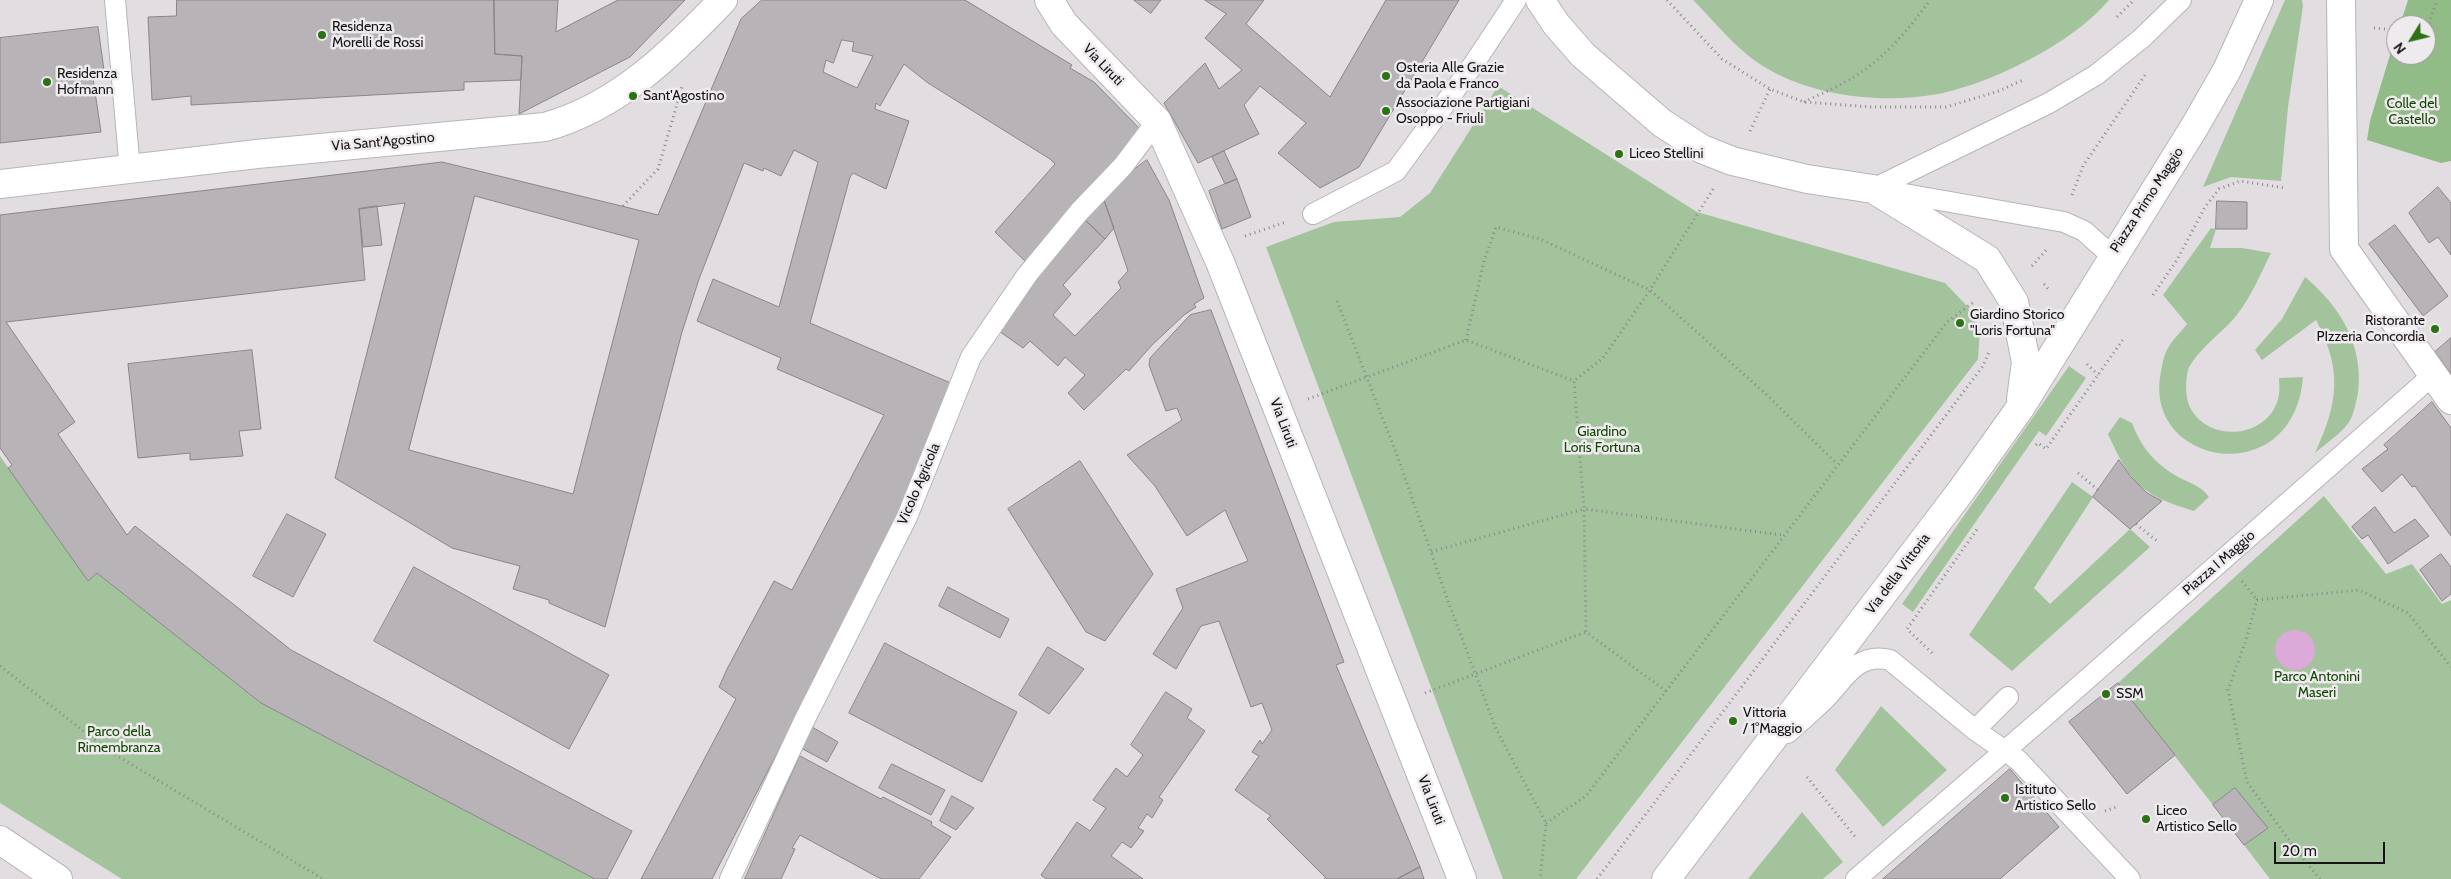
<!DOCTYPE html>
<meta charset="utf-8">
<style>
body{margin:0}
#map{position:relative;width:2451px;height:879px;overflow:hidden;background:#e2dde1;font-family:Cabin,sans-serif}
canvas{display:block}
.north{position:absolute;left:2386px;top:15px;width:50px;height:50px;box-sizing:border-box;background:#efeaee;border:1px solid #989497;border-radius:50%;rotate:234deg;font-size:14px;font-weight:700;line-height:20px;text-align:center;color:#151415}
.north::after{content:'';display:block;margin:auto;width:18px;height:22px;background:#2a7214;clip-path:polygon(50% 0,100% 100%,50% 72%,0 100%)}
.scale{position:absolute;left:2274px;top:842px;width:111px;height:22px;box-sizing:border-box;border:2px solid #151415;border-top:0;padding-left:6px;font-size:15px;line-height:18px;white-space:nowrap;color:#151415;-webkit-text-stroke:4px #efeaee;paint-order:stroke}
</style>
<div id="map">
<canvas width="2451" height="879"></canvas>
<div class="north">N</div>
<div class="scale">20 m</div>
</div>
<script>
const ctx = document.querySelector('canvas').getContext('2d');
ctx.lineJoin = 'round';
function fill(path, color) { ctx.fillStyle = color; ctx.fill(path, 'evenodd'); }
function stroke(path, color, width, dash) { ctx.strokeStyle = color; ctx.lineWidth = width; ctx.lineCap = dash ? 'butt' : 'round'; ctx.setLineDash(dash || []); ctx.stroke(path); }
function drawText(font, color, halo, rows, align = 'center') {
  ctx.font = font + ' Cabin,sans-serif'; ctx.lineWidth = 5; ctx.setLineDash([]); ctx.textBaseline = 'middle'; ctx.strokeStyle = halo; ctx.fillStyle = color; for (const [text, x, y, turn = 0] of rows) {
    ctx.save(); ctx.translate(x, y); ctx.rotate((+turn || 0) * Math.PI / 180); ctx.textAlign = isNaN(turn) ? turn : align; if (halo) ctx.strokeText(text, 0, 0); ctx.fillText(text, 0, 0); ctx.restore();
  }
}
const green = new Path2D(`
 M1693 0H2109C2073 43 1993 83 1938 94 1884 104 1816 97 1768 69 1738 52 1717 24 1693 0Z
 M2285 0H2302L2303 6 2288 107 2281 181 2231 177 2203 187Z
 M1498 86 1697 212 1945 283 1967 306 1980 330 1978 359 1576 879H1503L1266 247 1334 222 1400 217 1430 193Z
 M2211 228 2216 229 2210 248H2242L2271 253C2260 275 2251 297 2236 316 2223 332 2195 352 2188 370 2185 382 2185 401 2192 411 2214 445 2273 436 2279 394 2280 389 2279 383 2279 378L2303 377C2294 491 2147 467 2160 377 2162 368 2163 356 2168 348 2173 339 2181 332 2187 324L2163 295Z
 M2305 277C2340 306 2364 346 2358 393 2356 401 2354 415 2349 422 2341 434 2326 443 2315 453 2338 403 2343 371 2316 320L2262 360 2255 350 2282 319Z
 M2069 366 2086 378 2046 436 2039 431 1913 612 1902 604Z
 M2120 417 2132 423C2141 448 2157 466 2180 478 2192 484 2201 486 2209 497L2194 511C2142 495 2131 485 2108 434Z
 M0 456 88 581 97 573 261 703 595 879H122L0 803Z
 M2072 482 2093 497 2034 588 2050 604 2130 529 2150 547 2012 671 1969 635Z
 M2324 496 2386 574 2412 564 2442 604 2451 600V879H2270L2244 845 2267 828 2235 788 2213 805 2118 683Z
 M1881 706 1947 770 1883 827 1835 770Z
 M1802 812 1843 862 1823 879H1748Z`);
const forest = new Path2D(`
 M2408 0H2451V161L2441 163 2367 140 2370 121 2396 35V55H2426V25H2400Z`);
const water = new Path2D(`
 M2275 650a20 20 0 1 1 40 0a20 20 0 1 1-40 0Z`);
const building = new Path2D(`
 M177 0H494L495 54 522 56 521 80 464 82V90L191 105V96L152 100 148 17 176 16Z
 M494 0H558L556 32 618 0H685L630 57 519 114 522 56 495 54Z
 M762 0H965L1072 65 1070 68 1094 82 1142 131 1091 194 1052 229 1027 263 995 232 1055 164 1050 159 928 83 904 64 880 106 876 103 875 109 909 121 886 189 853 173 850 177 810 323 953 384 892 531 712 879H641L736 699 719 687 727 669 774 581 792 590 884 415 777 369 781 358 697 321 713 279 779 307 818 162 794 150 781 176 764 168 763 171 744 163 699 279 682 332 605 627 549 603V600L513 589 520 566 452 548 335 478 405 203 359 209 365 280 6 322 75 422 58 434 127 535 135 526 291 650 632 831 607 879H595L261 703 97 573 88 581 8 468 12 465 0 448V215L442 162 658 215 741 19ZM842 40 854 42 852 51 873 56 857 88 823 72 826 60 833 63ZM475 196 639 240 573 494 409 450Z
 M1134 0H1161L1151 13Z
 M1205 0H1264L1246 24 1330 97 1386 0H1459L1359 167 1320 188 1278 153 1306 123 1260 86 1244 105 1259 134 1198 163 1164 103 1205 63 1219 89 1242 70 1205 38 1226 14Z
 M98 27 104 70 92 72 101 132 0 143V38Z
 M1224 151 1237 179 1225 184 1212 157Z
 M1147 160 1169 200 1204 298 1194 304 1196 307 1184 315 1152 345 1129 371 1126 369 1084 410 1068 393 1085 375 1065 357 1058 366 1030 341 1023 348 996 329 1083 218 1105 239 1063 285 1071 294 1053 315 1075 336 1121 288 1118 282 1128 271 1102 194Z
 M1237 179 1251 217 1222 229 1209 191Z
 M2438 187 2451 203V255L2438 237 2429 243 2409 213Z
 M1102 194 1114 228 1105 239 1083 218Z
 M2217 201 2247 202V229H2216Z
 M377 206 382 245 363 247 359 209Z
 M2395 225 2448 296 2423 316 2369 244Z
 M1211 310 1344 662 1336 665 1420 867 1397 879H1324L1326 878 1267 819 1271 816 1235 790 1259 756 1252 752 1260 740 1262 744 1272 730 1262 703 1251 707 1219 621 1201 626 1176 669 1153 654 1183 608 1176 589 1248 561 1225 510 1187 536 1155 486 1127 455 1182 420 1177 408 1166 411 1149 365 1150 358 1190 315Z
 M2451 338V374L2435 352Z
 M252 350 261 429 239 431 243 456 190 460V453L138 458 128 364Z
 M2432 402 2451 428V536L2415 486 2412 487 2402 474 2382 492 2362 469 2388 449 2384 445Z
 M2119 460 2131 477 2147 493 2162 501 2130 529 2093 497Z
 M1080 461 1153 574 1105 641 1086 632 1008 509Z
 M2375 507 2394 533 2415 519 2429 536 2388 564 2368 535 2362 539 2352 527Z
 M287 514 326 534 293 597 253 576Z
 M2441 554 2451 567V594L2442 601 2420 570Z
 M414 567 609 675 569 749 374 641Z
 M948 587 1009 619 1000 638 939 606Z
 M885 643 1017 712 982 782 849 713Z
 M1048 647 1084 669 1049 714 1019 695Z
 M2118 683 2175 755 2127 794 2069 722Z
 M1166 692 1192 709 1187 718 1205 731 1159 797 1163 800 1152 818 1147 814 1138 828 1144 831 1131 848 1122 842 1111 856 1143 879H1046L1041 875 1077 822 1090 831 1106 808 1093 800 1116 768 1127 777 1143 755 1131 745Z
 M812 727 838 742 827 762 801 748Z
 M800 756 881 799 883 797 932 822 931 825 951 837 919 879H881L800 835 792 848 795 849 781 879H745Z
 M892 764 945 790 931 815 879 788Z
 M2010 769 2059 827 2000 879H1883Z
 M2235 788 2268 828 2244 845 2213 805Z
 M952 796 974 808 956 830 940 821Z
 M1420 867 1424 879H1397Z`);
const path = new Path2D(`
 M1667 0 1722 59 1770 89 1804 102 1872 107H1946L1999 91 2025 79
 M2117 17 2134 0
 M2374 28 2396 30
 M2426 33 2437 0
 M1804 102C1818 95 1833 89 1847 81 1880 63 1908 31 1930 0
 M1750 131 1770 89
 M1713 189 1650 290 1768 396 1837 464
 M2072 195 2083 166 2145 75
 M623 206 658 169 682 87
 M1245 236 1286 222
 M2032 266 2047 249
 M2044 284 2049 290
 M2153 295 2177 260 2205 207 2219 189 2240 181 2285 188
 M1337 301 1397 455 1448 601 1496 729 1546 823 1540 879
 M1466 340 1484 261 1496 227 1540 239 1650 290 1603 358 1574 381
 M2087 364 2098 375
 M1308 399 1466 340 1574 381 1584 509 1430 552
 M2036 445 2038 443 2046 449 2124 338
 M2078 473 2098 490
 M2136 524 2157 541
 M2242 581 2257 600
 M1932 653 1907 629 1978 528
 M0 666 109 751 323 879
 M1666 691 1586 632 1584 509 1782 535
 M1425 693 1586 632
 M1807 777 1857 839
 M2105 811 2119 806
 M1546 823 1586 796 1947 322 1975 301
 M1597 879 1983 366 1989 352
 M2320 879 2300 855 2247 782 2228 690 2245 643 2257 600 2359 590 2408 613 2451 667`);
const lane = new Path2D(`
 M115 0 130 170
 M1873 189 2049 103 2096 75 2142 38 2181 0
 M1882 190 2064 222 2084 231 2113 257
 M1313 214 1396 171 1473 65 1516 0
 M1975 730 2008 697
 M1788 733C1800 722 1813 711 1825 699 1845 679 1856 652 1890 660L1975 730 2018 760 2130 879
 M730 879 804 721 907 517 971 357 1027 275 1079 212 1123 166 1157 121
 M1856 879 2044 717 2433 375`);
const street = new Path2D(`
 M1049 0 1064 24 1157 121 1220 262 1462 879
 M2341 0 2344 249 2451 400
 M0 184 257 154 545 127C618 107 672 53 723 0`);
const secondary = new Path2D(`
 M1540 0 1556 24 1583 55 1662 123 1702 149 1732 161 1807 179 1873 189 1987 259 2014 302 2026 362 2021 399
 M1666 879 1961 491 2020 408 2195 126 2227 70 2259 0`);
const primary = new Path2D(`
 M0 840 58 879`);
const markers = [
 [322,35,5,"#2a7214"],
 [1386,76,5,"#2a7214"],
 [47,82,5,"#2a7214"],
 [633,96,5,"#2a7214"],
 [1386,111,5,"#2a7214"],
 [1619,154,5,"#2a7214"],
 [1960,323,5,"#2a7214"],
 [2435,329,5,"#2a7214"],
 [2106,694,5,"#2a7214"],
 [1733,721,5,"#2a7214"],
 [2005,798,5,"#2a7214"],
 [2146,819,5,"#2a7214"]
];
const poiNames = [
 ["Residenza",332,27],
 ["Morelli de Rossi",332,43],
 ["Osteria Alle Grazie",1396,68],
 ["da Paola e Franco",1396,84],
 ["Residenza",57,74],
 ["Hofmann",57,90],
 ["Sant'Agostino",643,96],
 ["Associazione Partigiani",1396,103],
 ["Osoppo - Friuli",1396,119],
 ["Liceo Stellini",1629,154],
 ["Giardino Storico",1970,315],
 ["\"Loris Fortuna\"",1970,331],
 ["Ristorante",2425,321,"right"],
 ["PIzzeria Concordia",2425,337,"right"],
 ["SSM",2116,694],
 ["Vittoria",1743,713],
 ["/ 1°Maggio",1743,729],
 ["Istituto",2015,790],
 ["Artistico Sello",2015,806],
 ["Liceo",2156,811],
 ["Artistico Sello",2156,827]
];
const streetNames = [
 ["Via Liruti",1103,65,46],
 ["Via Sant'Agostino",383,142,-5],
 ["Piazza Primo Maggio",2147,200,-57],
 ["Via Liruti",1283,423,69],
 ["Vicolo Agricola",919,484,-67],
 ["Piazza I Maggio",2219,563,-41],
 ["Via della Vittoria",1898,574,-53],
 ["Via Liruti",1431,800,69]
];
const parkNames = [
 ["Colle del",2412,104],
 ["Castello",2412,120],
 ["Giardino",1602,432],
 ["Loris Fortuna",1602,448],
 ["Parco Antonini",2317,677],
 ["Maseri",2317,693],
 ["Parco della",119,732],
 ["Rimembranza",119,748]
];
fill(green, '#a3c39c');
fill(forest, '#91bb87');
fill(water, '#dcaad8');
fill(building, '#b7b3b7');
stroke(building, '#898589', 1);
stroke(lane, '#b8b4b7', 22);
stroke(street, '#b8b4b7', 30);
stroke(secondary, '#b8b4b7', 30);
stroke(primary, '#b8b4b7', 30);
stroke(path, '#8a878a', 3, [1, 4]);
stroke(lane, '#fff', 20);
stroke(street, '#fff', 28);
stroke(secondary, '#fff', 28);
stroke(primary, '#fff', 28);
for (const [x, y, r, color] of markers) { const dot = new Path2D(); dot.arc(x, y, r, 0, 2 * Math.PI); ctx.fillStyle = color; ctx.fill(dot); stroke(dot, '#efeaee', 2); }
drawText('14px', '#151415', '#efeaee', poiNames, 'left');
drawText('14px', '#151415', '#efeaee', streetNames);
drawText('14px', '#0f4800', '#efeaee', parkNames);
</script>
